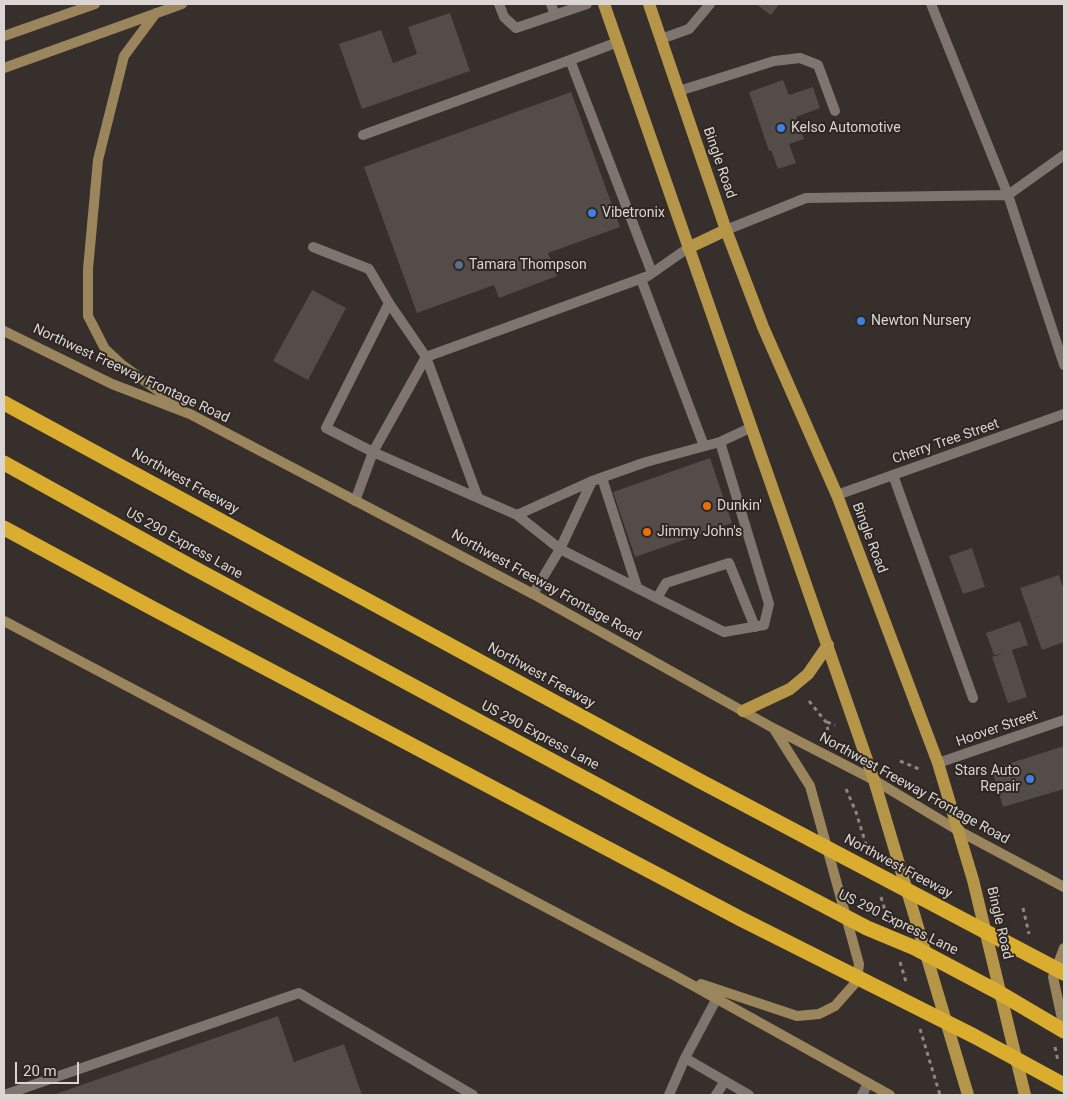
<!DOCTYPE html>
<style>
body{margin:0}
#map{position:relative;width:1068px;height:1099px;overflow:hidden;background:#372f2c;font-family:Roboto,sans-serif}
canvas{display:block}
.frame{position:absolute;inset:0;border:5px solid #dbd6d3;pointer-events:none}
.scale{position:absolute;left:15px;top:1062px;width:64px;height:22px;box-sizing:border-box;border:2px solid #dbd6d3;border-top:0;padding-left:6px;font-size:15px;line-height:18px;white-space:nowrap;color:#dbd6d3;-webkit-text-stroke:4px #2d2622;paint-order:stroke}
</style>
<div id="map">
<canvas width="1068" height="1099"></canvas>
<div class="frame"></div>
<div class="scale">20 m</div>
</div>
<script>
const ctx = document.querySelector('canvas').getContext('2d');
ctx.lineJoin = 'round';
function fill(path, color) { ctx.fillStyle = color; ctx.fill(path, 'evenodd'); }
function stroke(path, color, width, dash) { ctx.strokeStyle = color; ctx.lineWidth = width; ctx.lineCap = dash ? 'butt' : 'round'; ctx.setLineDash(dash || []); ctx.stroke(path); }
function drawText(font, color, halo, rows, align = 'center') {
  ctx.font = font + ' Roboto,sans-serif'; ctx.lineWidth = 4; ctx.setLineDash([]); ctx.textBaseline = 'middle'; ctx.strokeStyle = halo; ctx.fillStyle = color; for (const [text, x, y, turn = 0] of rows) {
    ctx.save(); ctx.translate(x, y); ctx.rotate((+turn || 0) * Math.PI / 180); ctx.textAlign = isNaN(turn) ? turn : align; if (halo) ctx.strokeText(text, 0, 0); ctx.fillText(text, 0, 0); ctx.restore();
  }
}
const building = new Path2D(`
 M756 4H779L771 15Z
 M450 13 470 71 362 109 339 44 381 30 393 63 417 54 408 27Z
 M783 80 789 95 813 87 820 108 796 117 804 139 789 144 796 163 778 169 771 150 769 151 749 92Z
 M571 92 620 227 548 253 557 276 499 298 494 285 417 313 364 167Z
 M312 290 346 308 308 380 273 361Z
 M710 458 732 523 635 557 613 492Z
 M972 548 985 587 963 594 949 556Z
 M1059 575 1064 591V642L1042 650 1020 588Z
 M1020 621 1028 645 1012 650 1027 697 1008 703 992 657 1004 653 994 655 986 633Z
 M1064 746V789L1003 807 992 769Z
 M278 1016 294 1062 344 1044 362 1095H53Z`);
const path = new Path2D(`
 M809 701 826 722 828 730
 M827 722 835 725
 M900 761 919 769
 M846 789 856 812 867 848
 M881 897 887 917
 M1023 908 1029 934
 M900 962 906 982
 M920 1029 940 1095
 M1055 1047 1058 1061`);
const lane = new Path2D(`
 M499 4 504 17 516 28 587 4
 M551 4 555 15
 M931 4 1008 195 1064 365
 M661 39 689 29 710 4
 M618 42 570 60 652 273
 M679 91 774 61 800 58 818 65 835 111
 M363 135 570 60
 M726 230 806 198 1008 195 1064 155
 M313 247 369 269 389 303 326 428 373 452 355 501
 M688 248 648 276 426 357 478 498 517 515 560 549 724 632 764 625 769 604 720 442
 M641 279 704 446
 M389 303 426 357 373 452 478 498
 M893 475 973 698
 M602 478 637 587
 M517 515 592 481
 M533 594 560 549 592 481 646 462 720 442 752 427
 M657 598 666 583 729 563 755 627
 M685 1058 749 1095
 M4 1095 299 993 473 1095
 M669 1095 685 1058 717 998
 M716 1095 725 1081
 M862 1095 868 1083`);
const street = new Path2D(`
 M837 495 1064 414
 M938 763 1064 720`);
const secondary = new Path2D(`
 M156 13 124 56 98 160 88 269V316L105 349 121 364 178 405
 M4 36 95 4
 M4 68 182 4
 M4 331 112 384 190 414 440 545 533 594 773 728 874 780 959 831 1064 887
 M4 621 674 975 890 1095
 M1064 948 1053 977 1064 1028
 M701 984 797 1016 819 1014 835 1006 857 981 859 964 810 786 774 729`);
const primary = new Path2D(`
 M604 4 874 780 968 1095
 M649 4 726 230 763 327 837 495 938 763 973 880 1025 1095
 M688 248 726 230
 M743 711 790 689 808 674 828 645`);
const highway = new Path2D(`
 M4 403 700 781 1064 973
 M4 463 192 567 718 850 867 928 915 948 998 992 1064 1031
 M4 528 152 608 741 919 974 1036 1064 1085`);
const markers = [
 [781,128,5,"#3f7fe0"],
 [592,213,5,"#3f7fe0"],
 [459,265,5,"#5c6f8a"],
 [861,321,5,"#3f7fe0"],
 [707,506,5,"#e8710a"],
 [647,532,5,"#e8710a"],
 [1030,779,5,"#3f7fe0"]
];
const poiNames = [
 ["Kelso Automotive",791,128],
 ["Vibetronix",602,213],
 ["Tamara Thompson",469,265],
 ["Newton Nursery",871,321],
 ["Dunkin'",717,506],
 ["Jimmy John's",657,532],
 ["Stars Auto",1020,771,"right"],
 ["Repair",1020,787,"right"]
];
const streetNames = [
 ["Bingle Road",719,163,71],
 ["Northwest Freeway Frontage Road",131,374,25],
 ["Cherry Tree Street",946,442,-19],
 ["Northwest Freeway",185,482,29],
 ["Bingle Road",869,538,69],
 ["US 290 Express Lane",184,544,29],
 ["Northwest Freeway Frontage Road",546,586,29],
 ["Northwest Freeway",541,676,29],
 ["Hoover Street",997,729,-19],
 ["US 290 Express Lane",540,736,28],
 ["Northwest Freeway Frontage Road",914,789,29],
 ["Northwest Freeway",898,867,28],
 ["US 290 Express Lane",898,923,26],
 ["Bingle Road",999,923,77]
];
fill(building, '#544c48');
stroke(path, '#8d8683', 3, [4, 4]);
stroke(lane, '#7e7470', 10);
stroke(street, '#7e7470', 10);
stroke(secondary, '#9a855c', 10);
stroke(primary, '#b59649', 12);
stroke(highway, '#daad2f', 15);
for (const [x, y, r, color] of markers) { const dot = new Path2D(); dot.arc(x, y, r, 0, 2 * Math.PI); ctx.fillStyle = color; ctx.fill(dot); stroke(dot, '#2d2622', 2); }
drawText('14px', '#dbd6d3', '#2d2622', poiNames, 'left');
drawText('14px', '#dbd6d3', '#2d2622', streetNames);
</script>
